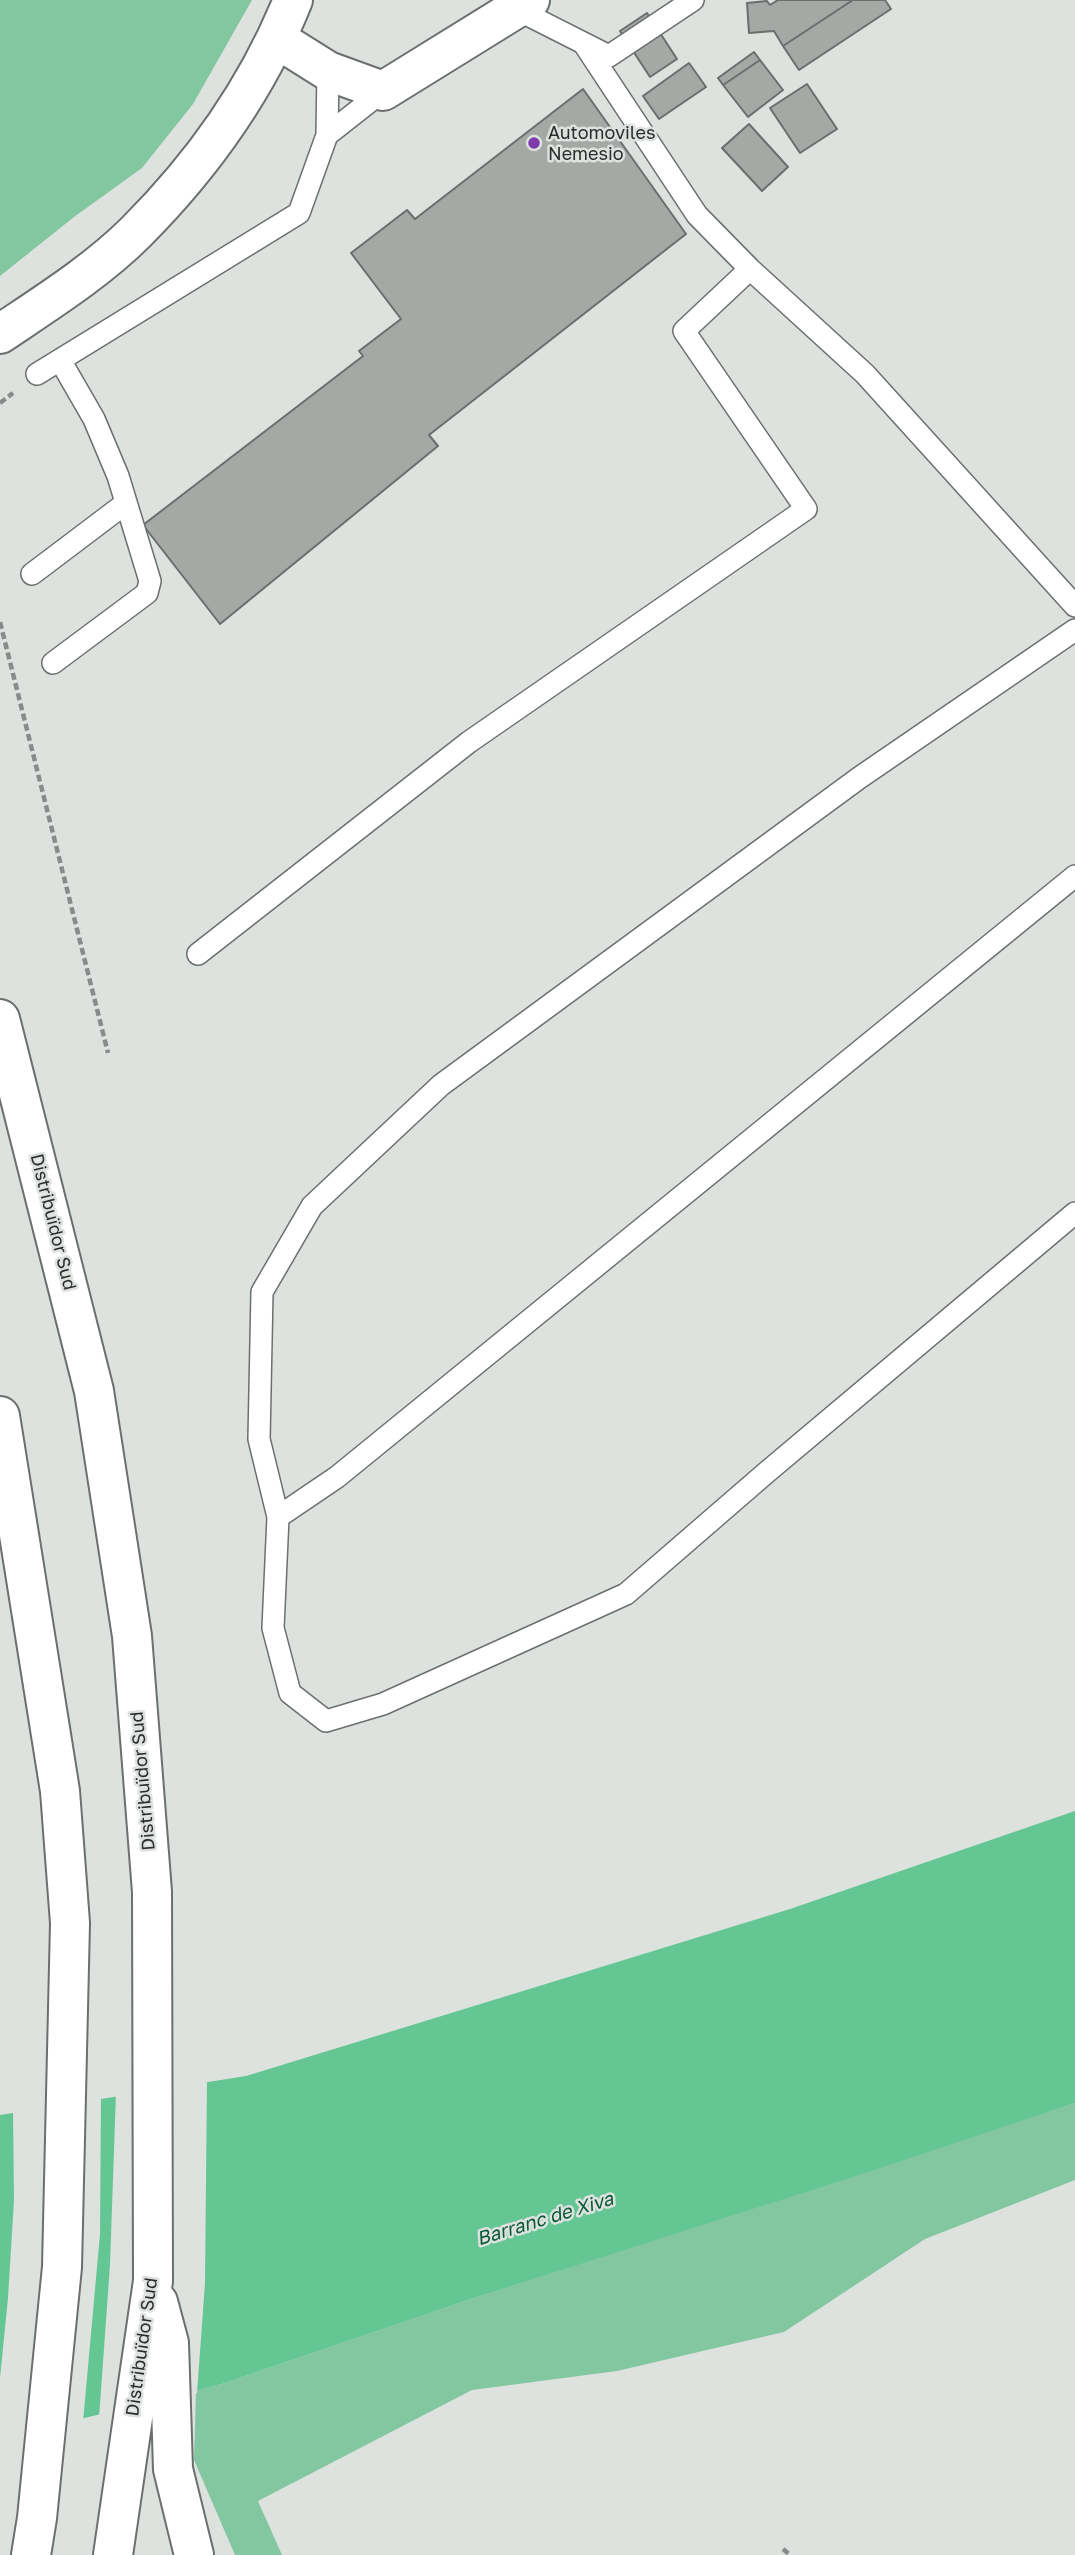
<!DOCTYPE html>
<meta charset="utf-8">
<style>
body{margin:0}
canvas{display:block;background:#dde2df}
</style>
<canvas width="1075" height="2555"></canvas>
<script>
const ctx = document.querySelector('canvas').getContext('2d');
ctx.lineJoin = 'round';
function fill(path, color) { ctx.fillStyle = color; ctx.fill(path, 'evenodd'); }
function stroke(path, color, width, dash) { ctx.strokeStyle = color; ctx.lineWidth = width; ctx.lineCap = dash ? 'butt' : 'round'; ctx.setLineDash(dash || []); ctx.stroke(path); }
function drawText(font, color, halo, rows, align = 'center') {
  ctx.font = font + ' "Golos Text",sans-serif'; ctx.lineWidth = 5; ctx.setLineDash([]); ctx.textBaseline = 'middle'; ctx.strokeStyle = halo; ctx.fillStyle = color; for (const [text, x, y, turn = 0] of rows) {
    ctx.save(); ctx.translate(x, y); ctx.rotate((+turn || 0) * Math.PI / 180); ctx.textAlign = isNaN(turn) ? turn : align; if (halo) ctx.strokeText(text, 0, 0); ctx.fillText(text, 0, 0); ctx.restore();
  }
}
const green = new Path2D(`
 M0 0H252L193 104 142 168 74 217 0 276Z
 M1075 2103V2180L925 2239 784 2332 617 2371 472 2390 258 2501 282 2555H235L194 2460 196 2390 222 2384 474 2298Z`);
const water = new Path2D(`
 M1075 1811V2103L862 2174 474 2298 222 2384 0 2439V2115L246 2076 790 1909Z`);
const pier = new Path2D(`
 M207 2078 205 2283 197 2393 99 2418 110 2265 116 2093Z
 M101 2095 100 2234 83 2422 0 2443V2378L8 2298 14 2200 13 2109Z`);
const building = new Path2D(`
 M778 0H853L783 46 774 31 749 33 747 3 767 1 770 5Z
 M853 0H885L891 9 799 70 783 46Z
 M647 13 677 59 650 77 620 31Z
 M754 52 760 60 723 85 718 78Z
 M760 60 783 90 748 117 723 85Z
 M689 63 706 87 659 119 643 96Z
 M807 84 837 129 800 153 770 108Z
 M583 89 686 234 429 435 438 446 220 624 143 525 363 356 359 351 401 319 351 253 407 210 415 219Z
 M749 124 788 167 762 191 722 148Z`);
const path = new Path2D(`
 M0 403 13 393
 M0 622 108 1053
 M783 2549 790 2555`);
const lane = new Path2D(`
 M514 4 516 9 609 56 693 0
 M584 44 697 215 750 269 865 374 1075 606
 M327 135 383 91
 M37 374 299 213 327 135 328 71
 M32 574 126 503
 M53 663 147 593 150 581 118 476 94 419 60 360
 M1075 876 337 1477 278 1517 273 1628 290 1693 326 1721 383 1704 626 1594 767 1472 1075 1213
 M198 954 469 742 806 509 684 331 750 269
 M278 1517 259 1439 262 1292 312 1206 441 1085 859 778 1075 630`);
const street = new Path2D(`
 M277 39 328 71 383 91 530 0`);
const secondary = new Path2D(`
 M0 334C46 303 97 271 136 232 202 166 258 87 293 0`);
const highway = new Path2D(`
 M0 1019 94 1391 132 1636 152 1892 153 2281 113 2555
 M0 1416 60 1791 70 1923 62 2267 37 2518 31 2555
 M158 2302 169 2343 173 2469 194 2555`);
const markers = [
 [534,143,7,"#7f3aae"]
];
const poiNames = [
 ["Automoviles",548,133],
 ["Nemesio",548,154]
];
const streetNames = [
 ["Distribuïdor Sud",53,1222,76],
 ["Distribuïdor Sud",143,1781,-95],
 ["Distribuïdor Sud",142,2347,-82]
];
const waterNames = [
 ["Barranc de Xiva",545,2219,-17]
];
fill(green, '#83c7a0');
fill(water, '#64c793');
fill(pier, '#dde2df');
fill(building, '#a4a9a6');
stroke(building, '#6a6e6c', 2);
stroke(lane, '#6b6f6d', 24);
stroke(street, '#6b6f6d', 42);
stroke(secondary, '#6b6f6d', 42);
stroke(highway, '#6b6f6d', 42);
stroke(path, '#888b89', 4.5, [7, 3.5]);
stroke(lane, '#fff', 21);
stroke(street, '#fff', 38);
stroke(secondary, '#fff', 38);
stroke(highway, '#fff', 38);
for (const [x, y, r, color] of markers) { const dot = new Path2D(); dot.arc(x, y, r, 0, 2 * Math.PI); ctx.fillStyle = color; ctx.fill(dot); stroke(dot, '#dde2df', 2.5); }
drawText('18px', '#2b2c2b', '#dde2df', poiNames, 'left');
drawText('18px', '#2b2c2b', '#dde2df', streetNames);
drawText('italic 19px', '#095836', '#dde2df', waterNames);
</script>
